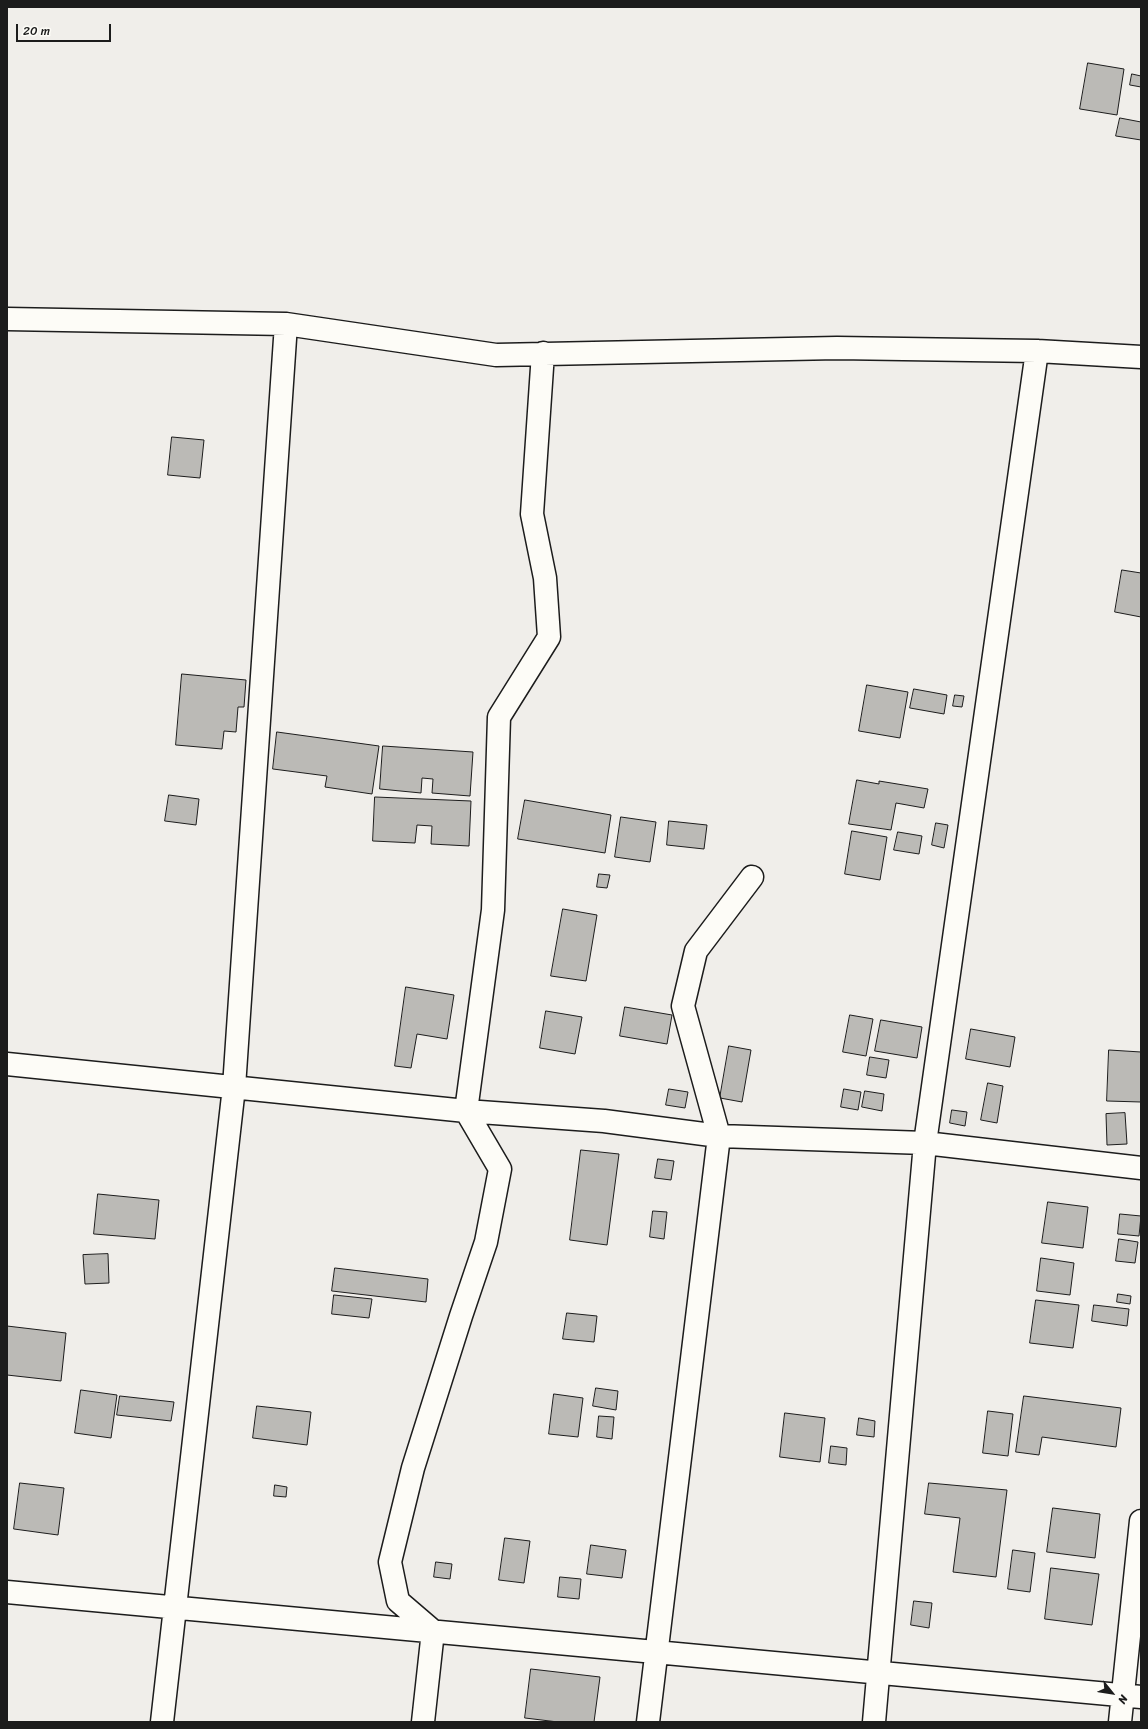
<!DOCTYPE html>
<style>
body{margin:0}
#map{position:relative;width:1148px;height:1729px;overflow:hidden;background:#f0eeea;font-family:Sriracha,sans-serif}
canvas{display:block}
.frame{position:absolute;inset:0;border:8px solid #1c1c1c;pointer-events:none}
.north{position:absolute;left:1092px;top:1673px;width:40px;height:40px;-webkit-text-stroke:3px #fdfcf7;paint-order:stroke;rotate:120deg;font-size:11px;font-weight:700;line-height:16px;text-align:center;color:#1c1c1c}
.north::after{content:'';display:block;margin:auto;width:14px;height:18px;background:#1c1c1c;clip-path:polygon(50% 0,100% 100%,50% 72%,0 100%)}
.scale{position:absolute;left:16px;top:24px;width:95px;height:18px;box-sizing:border-box;border:2px solid #1c1c1c;border-top:0;padding-left:5px;font-size:12px;line-height:14px;white-space:nowrap;color:#1c1c1c;-webkit-text-stroke:3px #fdfcf7;paint-order:stroke}
</style>
<div id="map">
<canvas width="1148" height="1729"></canvas>
<div class="frame"></div>
<div class="north">N</div>
<div class="scale">20 m</div>
</div>
<script>
const ctx = document.querySelector('canvas').getContext('2d');
ctx.lineJoin = 'round';
function fill(path, color) { ctx.fillStyle = color; ctx.fill(path, 'evenodd'); }
function stroke(path, color, width, dash) { ctx.strokeStyle = color; ctx.lineWidth = width; ctx.lineCap = dash ? 'butt' : 'round'; ctx.setLineDash(dash || []); ctx.stroke(path); }
const building = new Path2D(`
 M1088 63 1124 69 1117 115 1080 109Z
 M1132 74 1141 76V87L1130 85Z
 M1120 118 1141 122V140L1116 136Z
 M172 437 204 440 200 478 168 475Z
 M1122 570 1141 573V617L1115 612Z
 M182 674 246 680 244 707H238L236 732 224 731 222 749 176 745Z
 M867 685 908 692 900 738 859 731Z
 M914 689 947 695 944 714 910 708Z
 M955 695 964 696 962 707 953 706Z
 M277 732 379 746 372 794 325 787 327 776 273 769Z
 M383 746 473 752 470 796 432 793 433 779 422 778 421 793 380 789Z
 M857 780 879 784V781L928 789 924 808 896 803 891 830 849 824Z
 M169 795 199 799 196 825 165 821Z
 M375 797 471 801 469 846 431 844 432 826 417 825 415 843 373 841Z
 M525 800 611 815 605 853 518 839Z
 M621 817 656 822 650 862 615 857Z
 M669 821 707 825 704 849 667 845Z
 M936 823 948 825 944 848 932 845Z
 M852 831 887 837 880 880 845 874Z
 M898 832 922 836 919 854 894 850Z
 M599 874 610 875 607 888 597 887Z
 M563 909 597 915 586 981 551 976Z
 M406 987 454 995 447 1039 417 1034 411 1068 395 1066Z
 M625 1007 672 1015 667 1044 620 1036Z
 M546 1011 582 1017 575 1054 540 1048Z
 M850 1015 873 1019 866 1056 843 1052Z
 M881 1020 922 1027 917 1058 875 1051Z
 M971 1029 1015 1037 1010 1067 966 1059Z
 M729 1046 751 1050 742 1102 720 1098Z
 M1109 1050 1141 1052V1102L1107 1101Z
 M870 1057 889 1060 886 1078 867 1075Z
 M988 1083 1003 1086 997 1123 981 1120Z
 M669 1089 688 1092 685 1108 666 1105Z
 M844 1089 861 1092 858 1110 841 1107Z
 M865 1091 884 1094 882 1111 862 1107Z
 M952 1110 967 1112 965 1126 950 1123Z
 M1125 1113 1127 1144 1107 1145 1106 1114Z
 M581 1150 619 1154 607 1245 570 1240Z
 M658 1159 674 1161 671 1180 655 1178Z
 M98 1194 159 1200 155 1239 94 1234Z
 M1048 1202 1088 1207 1083 1248 1042 1243Z
 M653 1211 667 1212 664 1239 650 1237Z
 M1120 1214 1141 1216 1139 1236 1118 1234Z
 M1119 1239 1138 1242 1135 1263 1116 1261Z
 M108 1254 109 1283 85 1284 83 1255Z
 M1041 1258 1074 1263 1070 1295 1037 1291Z
 M335 1268 428 1279 426 1302 332 1291Z
 M1118 1294 1131 1296 1130 1304 1117 1302Z
 M334 1295 372 1299 369 1318 332 1314Z
 M1036 1300 1079 1305 1073 1348 1030 1343Z
 M1094 1305 1129 1309 1127 1326 1092 1321Z
 M567 1313 597 1316 594 1342 563 1339Z
 M7 1326 66 1333 61 1381 7 1375Z
 M596 1388 618 1391 616 1410 593 1406Z
 M81 1390 117 1395 111 1438 75 1433Z
 M554 1394 583 1398 578 1437 549 1434Z
 M120 1396 174 1402 171 1421 117 1415Z
 M1024 1396 1121 1408 1116 1447 1042 1437 1039 1455 1016 1452Z
 M257 1406 311 1412 307 1445 253 1438Z
 M988 1411 1013 1414 1008 1456 983 1453Z
 M785 1413 825 1418 820 1462 780 1457Z
 M599 1416 614 1417 612 1439 597 1437Z
 M859 1418 875 1421 874 1437 857 1435Z
 M831 1446 847 1448 846 1465 829 1463Z
 M20 1483 64 1488 58 1535 14 1529Z
 M929 1483 1007 1490 996 1577 953 1572 960 1518 925 1514Z
 M275 1485 287 1487 286 1497 274 1496Z
 M1053 1508 1100 1514 1095 1558 1047 1552Z
 M505 1538 530 1541 524 1583 499 1580Z
 M591 1545 626 1550 622 1578 587 1574Z
 M1013 1550 1035 1553 1030 1592 1008 1589Z
 M436 1562 452 1564 450 1579 434 1577Z
 M1051 1568 1099 1574 1092 1625 1045 1619Z
 M560 1577 581 1579 579 1599 558 1597Z
 M914 1601 932 1603 929 1628 911 1625Z
 M531 1669 600 1677 594 1722H558L525 1718Z`);
const minor = new Path2D(`
 M7 319 286 324 496 355 837 348 1037 351 1141 357
 M7 1064 466 1111 604 1121 719 1136 925 1143 1141 1168
 M7 1592 1141 1697
 M162 1722 234 1087 286 324
 M423 1722 433 1631 398 1601 390 1562 413 1468 461 1316 486 1242 500 1169 466 1111 493 910 499 717 549 637 545 578 532 514 543 353
 M648 1722 719 1136 683 1006 696 951 752 877
 M874 1722 925 1143 1037 351
 M1120 1722 1141 1521`);
fill(building, '#bbbab6');
stroke(building, '#1c1c1c', 1);
stroke(minor, '#1c1c1c', 25);
stroke(minor, '#fdfcf7', 22);
</script>
